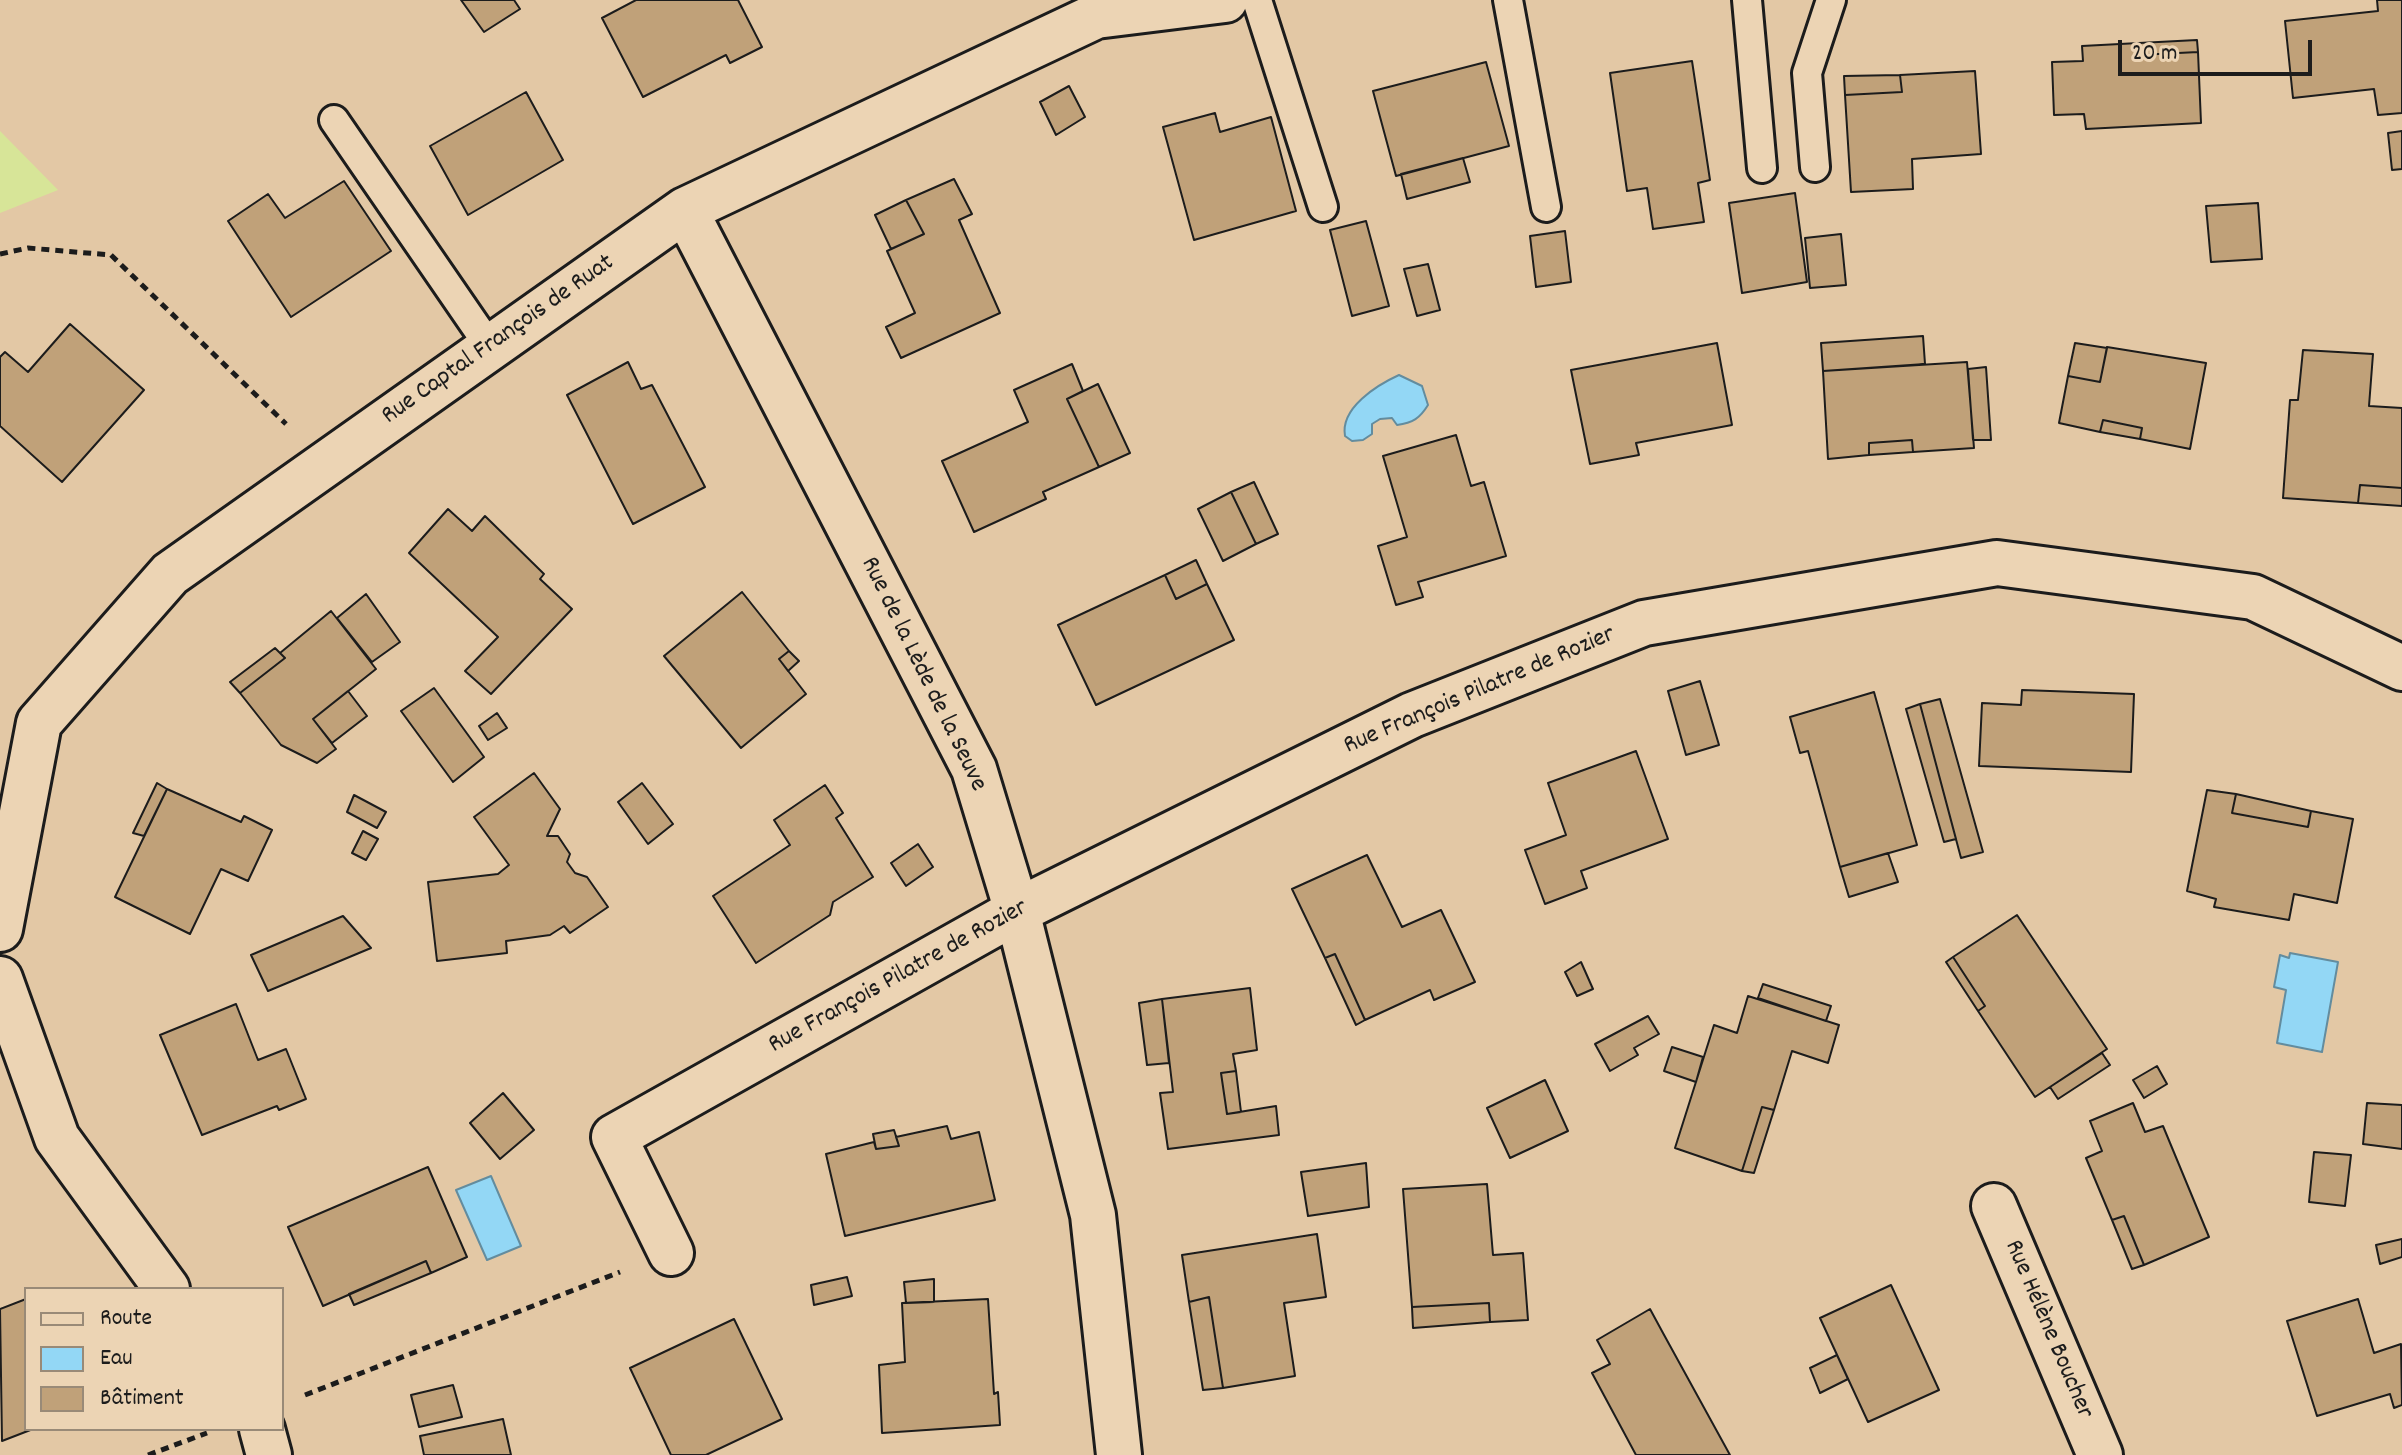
<!DOCTYPE html>
<meta charset="utf-8">
<style>
body{margin:0}
#map{position:relative;width:2402px;height:1455px;overflow:hidden;background:#e3c8a5;font-family:Dekko,sans-serif}
canvas{display:block}
.legend{position:absolute;left:24px;top:1287px;width:260px;height:144px;box-sizing:border-box;background:#ecd4b4;border:2px solid #998a77;margin:0;padding:10px 14px;list-style:none;font-size:24px;color:#1c1c1c}
.legend li{display:flex;align-items:center;gap:16px;height:40px}
.legend b{width:40px;border:2px solid #998a77}
.scale{position:absolute;left:2118px;top:40px;width:194px;height:36px;box-sizing:border-box;border:4px solid #1c1c1c;border-top:0;padding-left:10px;font-size:24px;line-height:28px;white-space:nowrap;color:#1c1c1c;-webkit-text-stroke:6px #ecd4b4;paint-order:stroke}
</style>
<div id="map">
<canvas width="2402" height="1455"></canvas>
<ul class="legend">
<li><b style="height:10px;background:#ecd4b4"></b>Route</li>
<li><b style="height:22px;background:#93d7f5"></b>Eau</li>
<li><b style="height:22px;background:#c0a179"></b>Bâtiment</li>
</ul>
<div class="scale">20 m</div>
</div>
<script>
const ctx = document.querySelector('canvas').getContext('2d');
ctx.lineJoin = 'round';
function fill(path, color) { ctx.fillStyle = color; ctx.fill(path, 'evenodd'); }
function stroke(path, color, width, dash) { ctx.strokeStyle = color; ctx.lineWidth = width; ctx.lineCap = dash ? 'butt' : 'round'; ctx.setLineDash(dash || []); ctx.stroke(path); }
function drawText(font, color, halo, rows, align = 'center') {
  ctx.font = font + ' Dekko,sans-serif'; ctx.lineWidth = 7; ctx.setLineDash([]); ctx.textBaseline = 'middle'; ctx.strokeStyle = halo; ctx.fillStyle = color; for (const [text, x, y, turn = 0] of rows) {
    ctx.save(); ctx.translate(x, y); ctx.rotate((+turn || 0) * Math.PI / 180); ctx.textAlign = isNaN(turn) ? turn : align; if (halo) ctx.strokeText(text, 0, 0); ctx.fillText(text, 0, 0); ctx.restore();
  }
}
const green = new Path2D(`
 M0 131 58 190 0 213Z`);
const water = new Path2D(`
 M1399 375 1422 386 1428 405C1420 418 1413 423 1397 425L1392 418 1380 419 1372 424V434L1363 440 1352 441 1345 436C1340 408 1377 385 1399 375Z
 M2290 953 2338 962 2322 1052 2277 1043 2286 990 2274 987 2280 955 2289 958Z
 M491 1176 521 1246 487 1260 456 1190Z`);
const building = new Path2D(`
 M461 0H514L520 9 484 32Z
 M636 0H738L762 47 730 63 726 55 643 97 602 18Z
 M2377 0H2402V113L2378 115 2374 89 2293 98 2285 21 2378 11Z
 M2197 40 2198 52 2139 55V43Z
 M2139 43V55L2198 52 2201 123 2086 129 2084 114 2054 115 2052 62 2083 61 2082 46Z
 M1692 61 1710 180 1698 183 1704 222 1653 229 1647 188 1627 191 1610 73Z
 M1486 62 1509 146 1396 176 1373 91Z
 M1975 71 1981 154 1912 159 1913 189 1851 192 1845 95 1902 92 1900 75Z
 M1900 75 1902 92 1845 95 1844 76Z
 M1069 86 1085 117 1056 135 1040 102Z
 M526 92 563 160 468 215 430 146Z
 M1215 113 1220 132 1271 117 1296 211 1194 240 1163 127Z
 M2402 131V169L2392 170 2388 133Z
 M1463 158 1470 182 1407 199 1401 174Z
 M954 179 972 214 959 220 1000 313 901 358 886 327 915 313 887 251 924 234 906 200Z
 M344 181 391 251 291 317 228 221 268 194 285 218Z
 M1795 193 1807 282 1742 293 1729 203Z
 M906 200 924 234 891 249 875 215Z
 M2258 203 2262 259 2211 262 2206 206Z
 M1366 221 1389 306 1352 316 1330 230Z
 M1565 231 1571 282 1536 287 1530 236Z
 M1841 234 1846 285 1810 288 1805 238Z
 M1428 264 1440 310 1417 316 1404 269Z
 M70 324 144 390 62 482 0 426V357L5 352 28 372Z
 M1923 336 1925 364 1823 371 1821 343Z
 M1717 343 1732 425 1636 443 1639 455 1590 464 1571 370Z
 M2075 343 2107 348 2100 382 2068 376Z
 M2107 347 2206 363 2190 449 2140 439 2142 428 2103 420 2100 432 2059 423 2068 376 2100 382Z
 M2303 350 2373 354 2369 406 2402 408V488L2360 485 2358 503 2283 498 2290 400H2298Z
 M628 362 641 389 652 385 705 487 633 524 567 395Z
 M1967 362 1974 448 1913 452 1912 440 1869 443V455L1828 459 1823 371Z
 M1072 364 1083 391 1067 399 1099 467 1043 492 1046 499 974 532 942 461 1028 422 1014 390Z
 M1986 367 1991 440H1973L1968 369Z
 M1098 384 1130 453 1099 467 1067 399Z
 M2103 420 2142 428 2140 439 2100 432Z
 M1456 435 1471 486 1484 482 1506 556 1418 582 1423 597 1396 605 1378 546 1407 537 1383 456Z
 M1912 440 1913 452 1869 455V443Z
 M1254 482 1278 534 1256 544 1231 492Z
 M2360 485 2402 488V506L2358 503Z
 M1231 492 1256 544 1223 561 1198 509Z
 M448 509 472 531 485 516 544 574 540 579 572 609 491 694 465 671 498 637 409 553Z
 M1196 560 1207 584 1176 599 1165 575Z
 M1165 575 1176 599 1207 584 1234 640 1096 705 1058 625Z
 M742 592 789 651 779 659 806 694 741 748 664 656Z
 M366 594 400 642 372 662 337 618Z
 M331 611 376 669 313 719 336 749 317 763 281 745 240 693 285 658 280 653Z
 M275 648 285 658 240 693 230 682Z
 M789 651 799 661 788 671 779 659Z
 M1700 681 1719 745 1686 755 1668 691Z
 M434 688 484 757 453 782 401 711Z
 M2022 690 2134 694 2131 772 1979 766 1982 703 2021 705Z
 M348 691 367 716 332 743 313 719Z
 M1874 692 1917 845 1840 867 1808 751 1800 753 1790 717Z
 M1940 699 1983 852 1961 858 1920 704Z
 M1920 704 1956 839 1944 842 1906 709Z
 M497 713 507 728 488 740 479 726Z
 M1636 751 1668 839 1581 871 1587 888 1545 904 1525 850 1566 835 1548 783Z
 M534 773 560 809 547 836H558L570 854 567 862 575 873 587 877 608 907 570 933 564 926 550 935 506 941 507 953 437 961 428 882 498 874 509 865 474 817Z
 M157 783 167 789 144 836 133 833Z
 M642 783 673 824 648 844 618 802Z
 M825 785 843 813 836 818 873 877 833 902 830 915 756 963 713 896 790 845 774 820Z
 M167 789 241 822 244 816 272 830 248 881 221 869 190 934 115 897Z
 M2207 790 2236 794 2232 813 2308 827 2311 811 2353 819 2337 903 2294 894 2289 920 2214 907 2216 899 2187 891Z
 M2236 794 2311 811 2308 827 2232 813Z
 M354 795 386 812 377 828 347 812Z
 M363 831 378 839 366 860 352 853Z
 M918 844 933 867 906 886 891 863Z
 M1888 853 1898 882 1849 897 1840 867Z
 M1367 855 1402 927 1441 910 1475 982 1434 1000 1430 990 1365 1020 1335 954 1325 958 1292 889Z
 M2017 915 2107 1049 2035 1097 1978 1011 1985 1006 1953 957Z
 M343 916 371 948 268 991 251 955Z
 M1335 954 1365 1020 1356 1025 1325 958Z
 M1953 957 1985 1006 1978 1011 1946 962Z
 M1581 962 1593 989 1577 996 1565 972Z
 M1763 984 1831 1006 1826 1021 1758 998Z
 M1250 988 1257 1050 1233 1054 1236 1071 1221 1073 1227 1114 1276 1106 1279 1135 1168 1149 1160 1093 1173 1092 1162 999Z
 M1748 996 1839 1025 1828 1063 1792 1051 1774 1110 1762 1107 1742 1171 1675 1148 1714 1025 1737 1033Z
 M1162 999 1169 1063 1147 1065 1139 1003Z
 M236 1004 258 1060 286 1049 306 1099 279 1110 277 1106 202 1135 160 1035Z
 M1648 1016 1659 1034 1634 1048 1638 1055 1610 1071 1595 1044Z
 M1672 1047 1703 1057 1696 1082 1664 1071Z
 M2102 1053 2110 1065 2058 1099 2050 1087Z
 M2157 1066 2167 1084 2144 1098 2133 1080Z
 M1236 1071 1241 1112 1227 1114 1221 1073Z
 M1545 1080 1568 1131 1510 1158 1487 1108Z
 M503 1093 534 1130 500 1159 470 1123Z
 M2133 1103 2145 1132 2163 1126 2209 1237 2144 1265 2124 1216 2112 1220 2086 1158 2102 1151 2090 1121Z
 M2367 1103 2402 1105V1149L2363 1144Z
 M1762 1107 1774 1110 1754 1173 1742 1171Z
 M947 1126 951 1139 979 1132 995 1200 845 1236 826 1154 874 1142 876 1149 899 1146 896 1137Z
 M894 1130 899 1146 876 1149 873 1134Z
 M2314 1152 2351 1155 2345 1206 2309 1202Z
 M1366 1163 1369 1207 1308 1216 1301 1172Z
 M428 1167 467 1257 431 1273 426 1261 323 1306 288 1227Z
 M1487 1184 1493 1255 1523 1253 1528 1320 1490 1322 1489 1303 1412 1307 1403 1189Z
 M2124 1216 2144 1265 2132 1269 2112 1220Z
 M1317 1234 1326 1297 1284 1303 1295 1376 1223 1388 1209 1297 1189 1302 1182 1255Z
 M2402 1239V1257L2380 1264 2376 1245Z
 M426 1261 431 1273 354 1305 349 1294Z
 M847 1277 852 1296 814 1305 811 1285Z
 M934 1279V1302L906 1303 904 1282Z
 M1891 1285 1939 1390 1868 1422 1820 1318Z
 M1209 1297 1223 1388 1203 1390 1189 1302Z
 M26 1299V1429H33L2 1441 0 1309Z
 M988 1299 994 1394 998 1392 1000 1425 882 1433 879 1365 905 1362 902 1303Z
 M2358 1299 2374 1353 2401 1344 2402 1405 2394 1408 2390 1394 2317 1416 2287 1321Z
 M1489 1303 1490 1322 1413 1328 1412 1307Z
 M1650 1309 1663 1333 1730 1455H1636L1592 1373 1610 1364 1597 1340Z
 M734 1319 782 1419 706 1455H671L630 1368Z
 M1837 1355 1848 1379 1820 1393 1810 1368Z
 M453 1385 462 1417 419 1427 411 1395Z
 M503 1419 511 1455H424L420 1436Z`);
const path = new Path2D(`
 M0 254 28 248 111 255 286 424
 M305 1395 620 1272
 M148 1455 207 1433`);
const lane = new Path2D(`
 M1257 0 1323 207
 M1508 0 1546 207
 M1747 0 1762 168
 M334 120 490 347
 M1815 167 1807 73 1831 0`);
const street = new Path2D(`
 M685 210 974 769 1017 911 1093 1215 1119 1455
 M0 929 39 723 170 574 685 210 1096 16 1225 0
 M0 979 57 1138 167 1289
 M1994 1206 2100 1455
 M671 1253 614 1137 1017 911 1412 715 1644 623 1997 563 2253 597 2402 668
 M262 1429 269 1455`);
const streetNames = [
 ["Rue Captal François de Ruat",499,341,-35],
 ["Rue de la Lède de la Seuve",922,675,64],
 ["Rue François Pilatre de Rozier",1480,692,-23],
 ["Rue François Pilatre de Rozier",899,978,-29],
 ["Rue Hélène Boucher",2047,1330,67]
];
fill(green, '#d7e598');
fill(water, '#93d7f5');
stroke(water, '#638c9e', 2);
fill(building, '#c0a179');
stroke(building, '#1c1c1c', 2);
stroke(lane, '#1c1c1c', 34);
stroke(street, '#1c1c1c', 50);
stroke(path, '#1c1c1c', 5, [8, 6]);
stroke(lane, '#ecd4b4', 28);
stroke(street, '#ecd4b4', 44);
drawText('26px', '#1c1c1c', '#ecd4b4', streetNames);
</script>
